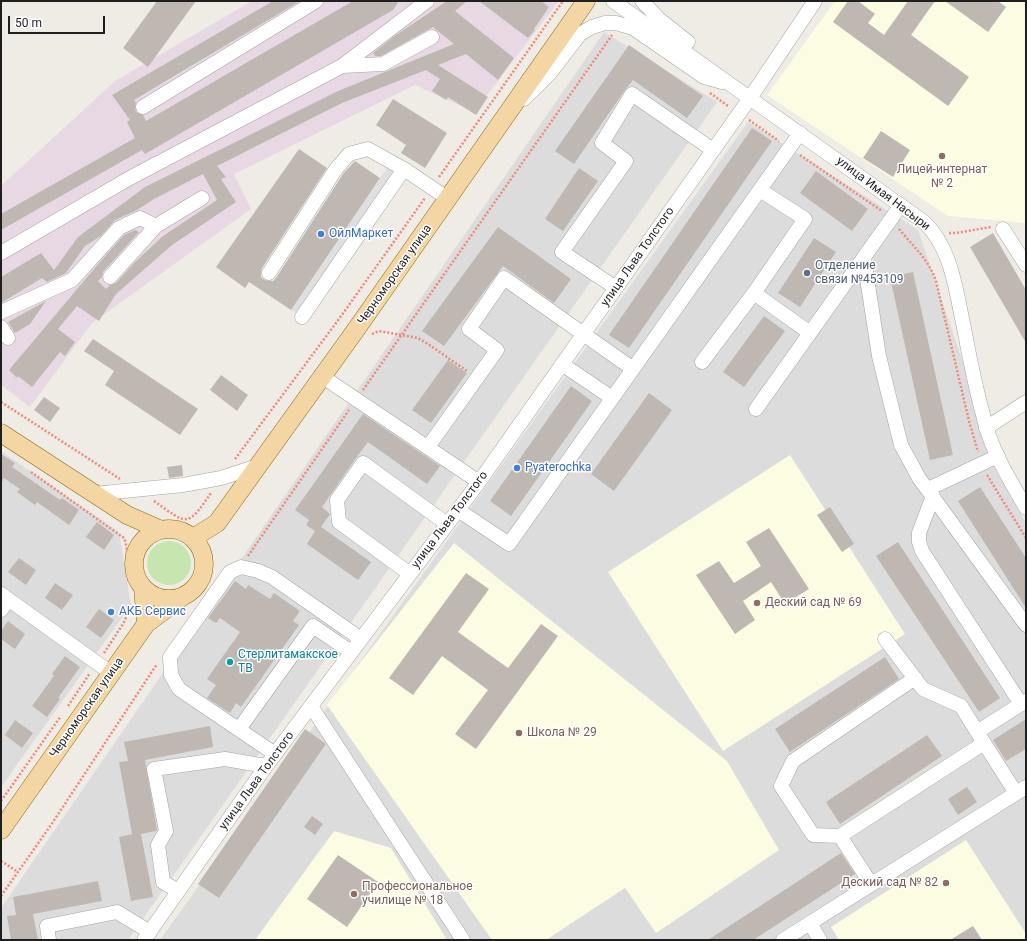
<!DOCTYPE html>
<meta charset="utf-8">
<style>
body{margin:0}
#map{position:relative;width:1027px;height:941px;overflow:hidden;background:#efece6;font-family:Roboto,sans-serif}
canvas{display:block}
.frame{position:absolute;inset:0;border:2px solid #1f1f1f;pointer-events:none}
.scale{position:absolute;left:8px;top:16px;width:97px;height:18px;box-sizing:border-box;border:2px solid #1f1f1f;border-top:0;padding-left:5px;font-size:12px;line-height:14px;white-space:nowrap;color:#1f1f1f;-webkit-text-stroke:3px #fff;paint-order:stroke}
</style>
<div id="map">
<canvas width="1027" height="941"></canvas>
<div class="frame"></div>
<div class="scale">50 m</div>
</div>
<script>
const ctx = document.querySelector('canvas').getContext('2d');
ctx.lineJoin = 'round';
function fill(path, color) { ctx.fillStyle = color; ctx.fill(path, 'evenodd'); }
function stroke(path, color, width, dash) { ctx.strokeStyle = color; ctx.lineWidth = width; ctx.lineCap = dash ? 'butt' : 'round'; ctx.setLineDash(dash || []); ctx.stroke(path); }
function drawText(font, color, halo, rows, align = 'center') {
  ctx.font = font + ' Roboto,sans-serif'; ctx.lineWidth = 3; ctx.setLineDash([]); ctx.textBaseline = 'middle'; ctx.strokeStyle = halo; ctx.fillStyle = color; for (const [text, x, y, turn = 0] of rows) {
    ctx.save(); ctx.translate(x, y); ctx.rotate((+turn || 0) * Math.PI / 180); ctx.textAlign = isNaN(turn) ? turn : align; if (halo) ctx.strokeText(text, 0, 0); ctx.fillText(text, 0, 0); ctx.restore();
  }
}
const residential = new Path2D(`
 M604 32 717 102 128 940H1V908Z
 M748 122 918 230 972 389 982 439 997 473 1026 523V940H160Z
 M1 451 119 532 131 605 1 787Z`);
const industrial = new Path2D(`
 M252 1 558 2 474 112 415 85 234 174 251 209 92 323 30 407 1 385V186L115 81Z`);
const education = new Path2D(`
 M835 1H1026V223L948 216 767 95Z
 M790 455 905 634 723 751 608 572Z
 M454 543 727 761 779 850 656 933 625 888 546 940H492L327 705Z
 M334 831 391 848 447 940H255Z
 M966 840 1026 934V940H839L831 927Z`);
const grass = new Path2D(`
 M147 563a22 22 0 1 1 44 0a22 22 0 1 1-44 0Z`);
const parking = new Path2D(`
 M391 162 409 172 307 320 291 310Z`);
const building = new Path2D(`
 M157 1H196L148 67 123 48Z
 M273 1H300L134 100 136 103 135 108 136 112 143 115 146 121 353 1H399L393 10 145 154 142 150 1 230V214L135 138 127 122 130 120 112 95Z
 M447 1H467L455 11 514 58 498 80 466 54 438 65 488 97 476 115 448 97 446 100 432 91 440 79 426 70 342 103 217 166 226 177 221 179 236 202 172 245 116 294 99 321 77 306 58 329 75 342 65 356 60 352 32 387 18 376 17 378 9 370 99 263 124 235 135 230 139 232 103 272 102 277 98 281 106 289 110 285 116 283 135 262 163 236 217 200 203 174 154 199 137 210 115 220 101 236 85 246 66 273 47 282 42 278 1 303V277L41 253 54 270 78 237 145 187 338 91 454 44 433 27 381 56H375L373 53 396 35Z
 M479 1H541L549 7 534 29 535 30 528 38Z
 M848 1H858L875 14 868 23 884 35 908 1H935L911 35 969 77 948 106 833 22Z
 M945 1H998L1006 7 988 32Z
 M629 45 703 96 687 118 633 80 625 90 574 164 555 151Z
 M393 99 447 133 425 168 401 153 406 145 376 125Z
 M752 128 772 141 629 348 609 335Z
 M881 131 910 150 893 177 863 158Z
 M299 149 327 168 262 268 261 272V277L265 280 273 281 276 278 343 174 354 162 355 161 380 178 291 310 249 282 245 288 216 267Z
 M579 168 598 181 563 231 545 219Z
 M816 171 868 209 852 231 800 193Z
 M498 227 571 279 554 303 503 266 444 346 422 331Z
 M993 233 1026 290V343L970 247Z
 M814 238 836 252 800 307 778 293Z
 M913 272 953 455 930 460 890 277Z
 M46 301 30 324 15 333 8 322Z
 M764 316 785 331 744 387 723 372Z
 M93 339 198 409 180 435 105 385 114 371 84 351Z
 M448 360 467 373 431 423 412 410Z
 M221 375 248 395 237 411 210 390Z
 M571 386 592 401 511 516 490 501Z
 M649 393 672 410 614 491 591 474Z
 M44 397 60 408 50 422 34 410Z
 M363 414 440 466 427 484 368 442 356 458 322 507 330 514 321 527 371 562 358 580 307 544 315 531 306 525 309 520 295 510Z
 M1 454 15 463 12 467 60 500 62 498 79 510 69 525 37 502 35 505 17 492 20 489 4 478 1 483Z
 M182 465 183 476 169 478 167 467Z
 M980 487 1026 558V608L958 501Z
 M830 507 854 544 842 552 817 515Z
 M97 522 114 535 104 550 86 537Z
 M769 528 809 589 785 604 771 582 743 601 755 620 735 634 696 575 719 561 734 583 761 566 746 542Z
 M898 542 1000 698 979 712 876 556Z
 M19 558 36 570 26 585 8 572Z
 M466 573 489 589 458 632 508 668 541 624 558 636 476 749 455 734 488 690 442 656 413 695 389 678Z
 M235 581 246 589 248 585 270 599 274 593 300 611 293 621 299 625 241 707 236 703 230 713 207 698 216 685 207 679 240 632 220 618 216 623 208 618Z
 M55 583 73 595 62 610 45 598Z
 M99 609 114 620 101 638 86 627Z
 M8 621 25 634 15 649 1 639V631Z
 M65 656 80 667 58 698 60 699 47 717 32 706 54 676 52 674Z
 M885 657 899 679 790 752 775 729Z
 M1026 719V749L1006 761 993 740Z
 M15 720 33 733 22 748 5 735Z
 M210 726 213 747 145 760 157 830 156 831 141 834 153 897 131 901 119 837 132 834 119 762 128 761 124 742Z
 M305 729 326 744 219 898 198 884Z
 M927 735 942 756 840 824 826 802Z
 M967 787 977 802 958 815 948 799Z
 M312 816 323 824 315 835 304 827Z
 M841 853 855 874 753 940H708Z
 M338 855 378 882 347 927 307 899Z
 M98 881 102 901 33 914 38 940H11L7 916 16 915 13 897Z
 M973 926 982 940H950Z`);
const path = new Path2D(`
 M710 93 728 106
 M749 120 779 141
 M800 155 882 211
 M439 177 563 1
 M899 229C913 246 929 260 936 281L969 421 978 452
 M949 233H956L991 227
 M372 334 379 331 418 338 431 346 467 371
 M363 390 612 35
 M1 402 120 479
 M235 459 339 319 425 198
 M31 472 124 538C129 549 126 568 129 582
 M987 475 1026 538
 M154 501C188 525 187 528 211 493
 M248 556 349 410
 M104 653 123 624 129 611
 M68 706 90 673
 M1 801 61 716
 M1 861 18 872
 M1 896 51 825 157 664`);
const minor = new Path2D(`
 M613 1 924 222C952 248 956 292 964 328 970 361 977 394 986 426 994 455 1011 482 1026 508
 M642 1 660 20 688 42
 M342 66 383 64 432 37
 M524 99 551 72 580 34 592 27 605 23H616L633 28 704 77 722 82
 M143 107 316 1
 M1003 229 1026 265
 M1 253 128 179 342 66 427 1
 M864 259 879 356 901 445 919 478 1026 625
 M269 273 336 169 349 154 368 149 404 169 447 198
 M110 277 156 226
 M616 288 562 252 626 161 602 143 632 94 713 150
 M754 293 810 333
 M1 312 72 280 119 228 140 218 156 226 202 198
 M302 317 404 169
 M1 327 8 338
 M702 362 754 293 805 219 760 190
 M562 364 612 398
 M323 377 479 482
 M756 409 901 205
 M986 428 1026 402
 M428 447 497 350 469 329 504 278 633 369
 M928 489 998 456
 M94 494 183 485 221 478 258 466
 M933 496 919 533V542L922 551 1021 704
 M458 510 509 544 800 133
 M410 574 339 522 337 500 363 463 447 524
 M1 594 111 673
 M1 610 8 600
 M885 639 923 689 961 706 984 743
 M311 706 463 940
 M239 729 313 626 351 652
 M977 732 1026 701
 M275 754 179 689 171 675 170 657 230 572 241 567 258 571 272 577 361 639
 M840 836 813 835 781 786 793 761 915 678
 M871 884 840 836 984 743 1016 793
 M178 891 163 882 158 845 166 831 154 769 225 759 266 766
 M810 923 820 940
 M49 940 47 926 117 912 150 932
 M144 940 266 766 479 482 750 98 815 1
 M783 940 1026 787`);
const major = new Path2D(`
 M1 433 127 515 161 530
 M134 564a35 35 0 1 1 70 0a35 35 0 1 1-70 0Z
 M193 538 217 523 355 331 586 1
 M143 587 146 624
 M1 830 146 624 183 596`);
const markers = [
 [942,156,4,"#8d6e63"],
 [321,234,4,"#3f7fe0"],
 [807,273,4,"#5c6f8a"],
 [517,468,4,"#3f7fe0"],
 [757,603,4,"#8d6e63"],
 [111,612,4,"#3f7fe0"],
 [230,662,4,"#0f9aa8"],
 [519,733,4,"#8d6e63"],
 [946,883,4,"#8d6e63"],
 [354,894,4,"#8d6e63"]
];
const educationNames = [
 ["Лицей-интернат",942,170,"center"],
 ["№ 2",942,184,"center"],
 ["Деский сад № 69",765,603],
 ["Школа № 29",527,733],
 ["Деский сад № 82",938,883,"right"],
 ["Профессиональное",362,887],
 ["училище № 18",362,901]
];
const streetNames = [
 ["улица Имая Насыри",883,194,37],
 ["улица Льва Толстого",638,257,-55],
 ["Черноморская улица",395,275,-55],
 ["улица Льва Толстого",450,520,-53],
 ["Черноморская улица",87,708,-55],
 ["улица Льва Толстого",257,781,-54]
];
const shopNames = [
 ["ОйлМаркет",329,234],
 ["Pyaterochka",525,468],
 ["АКБ Сервис",119,612]
];
const serviceNames = [
 ["Отделение",815,266],
 ["связи №453109",815,280]
];
const cultureNames = [
 ["Стерлитамакское",238,655],
 ["ТВ",238,669]
];
fill(residential, '#dddcdc');
fill(industrial, '#e7d8e4');
fill(education, '#fbfce1');
fill(grass, '#c7e5af');
fill(parking, '#dfdfdf');
fill(building, '#bfb8b2');
stroke(minor, '#a3a3a3', 15);
stroke(major, '#8d680c', 19);
stroke(path, '#ef8876', 2.5, [2, 2]);
stroke(minor, '#fff', 14);
stroke(major, '#f4d6a5', 18);
for (const [x, y, r, color] of markers) { const dot = new Path2D(); dot.arc(x, y, r, 0, 2 * Math.PI); ctx.fillStyle = color; ctx.fill(dot); stroke(dot, '#fff', 1.5); }
drawText('12px', '#785e54', '#fff', educationNames, 'left');
drawText('12px', '#1f1f1f', '#fff', streetNames);
drawText('12px', '#366cbe', '#fff', shopNames, 'left');
drawText('12px', '#4e5e75', '#fff', serviceNames, 'left');
drawText('12px', '#0d838f', '#fff', cultureNames, 'left');
</script>
